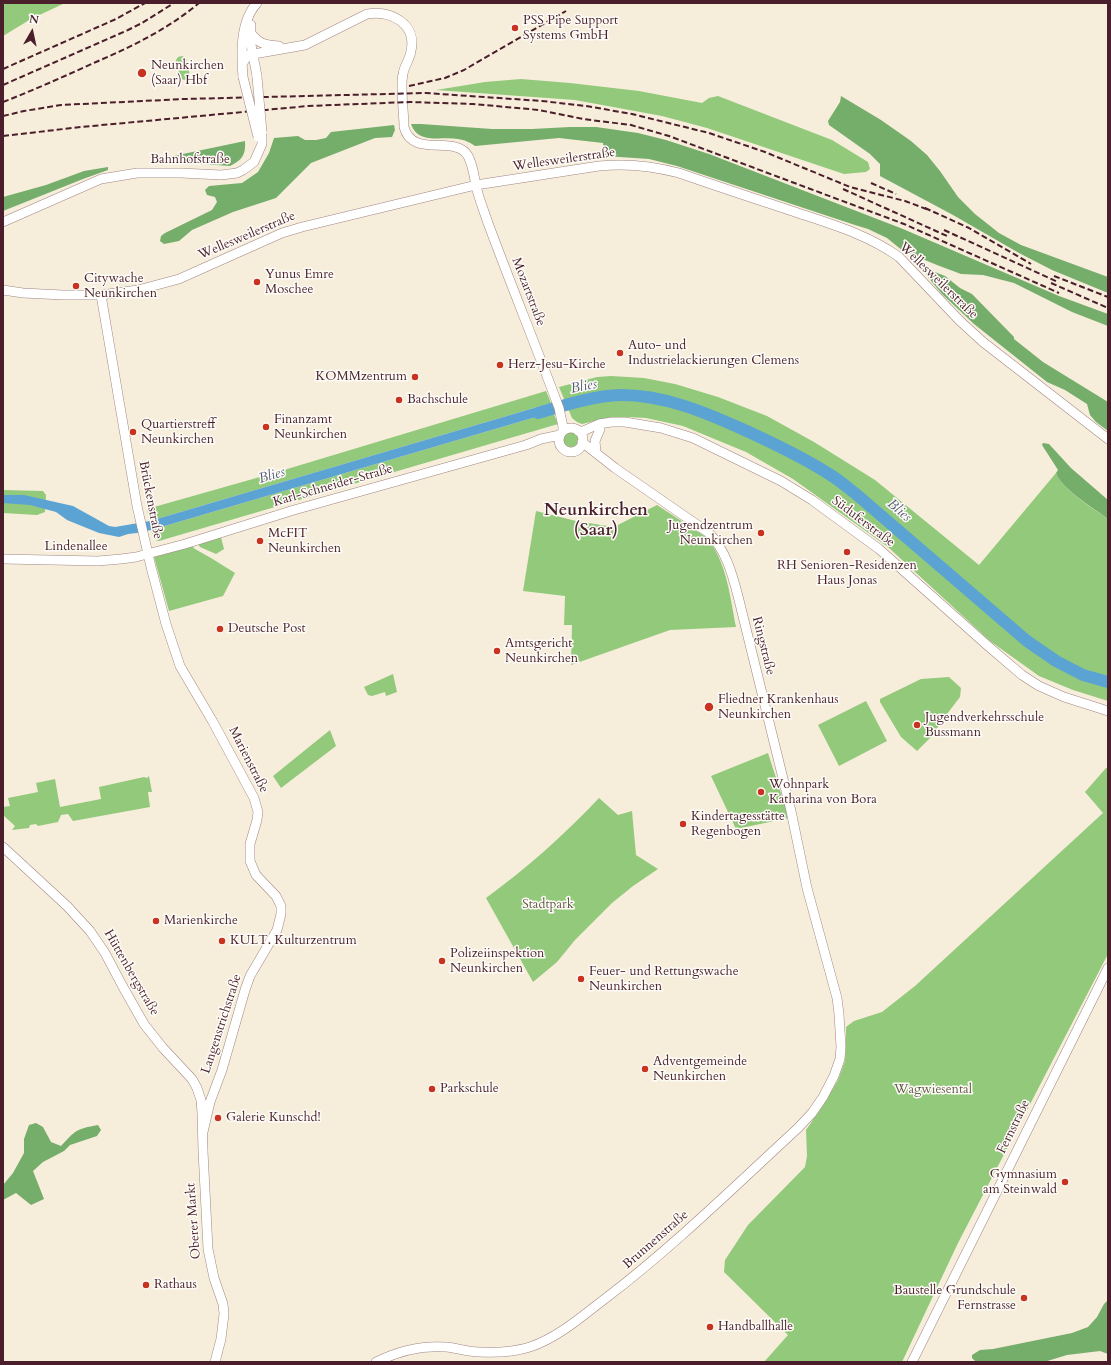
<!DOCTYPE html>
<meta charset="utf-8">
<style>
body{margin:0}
#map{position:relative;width:1111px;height:1365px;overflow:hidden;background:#f7eddb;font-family:Cardo,serif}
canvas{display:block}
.frame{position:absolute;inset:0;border:4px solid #4a1f2b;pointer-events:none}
.north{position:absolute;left:12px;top:12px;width:40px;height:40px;-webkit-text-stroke:3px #fdfcf7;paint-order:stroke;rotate:9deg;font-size:11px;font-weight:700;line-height:16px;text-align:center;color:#4a1f2b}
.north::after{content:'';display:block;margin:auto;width:14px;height:18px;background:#4a1f2b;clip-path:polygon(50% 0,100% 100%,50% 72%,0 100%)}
</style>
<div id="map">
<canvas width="1111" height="1365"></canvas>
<div class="frame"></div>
<div class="north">N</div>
</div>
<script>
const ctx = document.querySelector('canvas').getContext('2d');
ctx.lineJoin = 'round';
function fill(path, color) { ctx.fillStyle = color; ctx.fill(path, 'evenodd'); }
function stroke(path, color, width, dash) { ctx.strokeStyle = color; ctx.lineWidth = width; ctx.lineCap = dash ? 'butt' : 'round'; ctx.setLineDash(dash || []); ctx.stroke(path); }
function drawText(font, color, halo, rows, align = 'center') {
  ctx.font = font + ' Cardo,serif'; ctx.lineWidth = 3; ctx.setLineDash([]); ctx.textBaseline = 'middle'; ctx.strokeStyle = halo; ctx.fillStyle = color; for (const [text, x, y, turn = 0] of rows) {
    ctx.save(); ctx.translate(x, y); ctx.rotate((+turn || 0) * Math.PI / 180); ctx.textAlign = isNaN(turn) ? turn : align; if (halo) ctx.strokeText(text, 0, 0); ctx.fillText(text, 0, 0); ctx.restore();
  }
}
const green = new Path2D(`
 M8 3H65L31 19 3 36V5Z
 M182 56 186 58 190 76 187 79 184 80 180 78 176 60 178 57Z
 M521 79 570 83 639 91 702 103 709 98 718 96 832 140 868 162 870 169 866 172 844 174 707 128 662 116 575 100 436 90 485 82Z
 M611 376 644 378 675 384 718 397 767 416 814 442 875 480 979 565 1056 473C1060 488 1094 509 1108 519V701L1073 690 1039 676 990 641 888 547 793 479 746 452 683 426 646 418 629 417H612L582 424 577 422 572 418 559 387 597 377Z
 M546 391 551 403 150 521 147 509 274 473Z
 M553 412 558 424 159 541 155 540 151 530Z
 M563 439a8 8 0 1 1 16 0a8 8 0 1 1-16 0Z
 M3 490 43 491 46 495 45 512 37 515 3 513Z
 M657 505 706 537C727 561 730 597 736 627L670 630 571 665 572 625H564L565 596 523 591 536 511 576 521 614 527Z
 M221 537 224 549 216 554 200 547 198 544Z
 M192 546 195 549 211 558 235 573 223 596 169 611 154 557Z
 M393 674 397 692 386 696 385 692 372 696 368 695 364 687Z
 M949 677 961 688 960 697 947 714 931 737 917 751 901 737 880 702V699L921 679Z
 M866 701 887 741 839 766 818 725Z
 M330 730 336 746 281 788 273 776Z
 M768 753 789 818 736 829 711 776Z
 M1106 768H1108V954L958 1243 902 1362H764L788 1335 724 1272 725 1260 748 1225 805 1167 807 1156 806 1130 822 1107 838 1080 845 1061 846 1046V1027L854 1021 882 1012 915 986 1103 813 1085 792Z
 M149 776 152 792H148L150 807 73 821 68 814 61 815 58 822 38 826 36 824 30 825 29 828 12 830 15 826 3 815V807L10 806 8 798 38 792 36 783 55 779 60 807 101 799 99 787 144 777 147 778Z
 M599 798 618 815 632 811 636 855 658 869 633 886 612 903 575 940 557 962 533 982 486 898C527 868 564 835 599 798Z`);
const forest = new Path2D(`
 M841 96 881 120 911 141 927 155 940 171 958 197 975 214 999 233 1021 245 1108 277V293L1052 270 1019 253 953 215 880 176V164L870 154 829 125 828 121 840 102Z
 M411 124H421L492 129H532L570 127H596L638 133 666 140 709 154 903 229 1059 296 1108 314V326L1072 312 1014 283 983 275 961 274 937 265 903 251 887 238 868 229 855 225 677 166 649 159 605 156 603 143 559 138 475 146C469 142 465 140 458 139 442 136 418 145 411 124Z
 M394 125 395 130 392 137 375 138 311 163 276 198 233 212 192 230 179 241 164 244 160 241 161 236 165 233 212 210 217 202 215 197 207 195 205 190 209 186 242 183 258 172 269 153 274 138 298 136 305 140H316L326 138 331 132Z
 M245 141C246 155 242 160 230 166L162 161 159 159Z
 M108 167V170L83 179 3 211V197L46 185 84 171Z
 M927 269 945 276 960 288 972 294 1014 337V339L1043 362 1108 402V431L1096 422 1090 415 1087 404 1065 390 1047 382 974 324 942 294 927 276 925 270Z
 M1043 443 1049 444 1071 468 1108 500V519C1095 509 1060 488 1056 473L1058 470 1042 445Z
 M36 1123 43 1127 51 1142 61 1146C76 1130 76 1129 98 1125L101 1130 97 1136 70 1145 64 1151 43 1162 33 1171 44 1199 31 1205 16 1193 3 1200V1185L13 1173 24 1153V1139L29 1125Z
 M1108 1300V1354L1100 1351 1067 1355 1044 1362H976L972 1358V1355L980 1350 993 1349 1072 1333 1088 1327 1097 1317 1104 1304Z`);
const water = new Path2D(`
 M551 403 553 412 151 530 137 533 128 534 119 537 99 533 67 520 56 512 30 505 3 503V495H24L73 506 109 526 115 527 150 521Z`);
const river = new Path2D(`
 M538 413C561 406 597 395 621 395 663 395 702 411 740 428 771 442 801 456 829 474 839 480 847 487 856 494L1027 641 1056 661 1083 675 1108 682`);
const secondary = new Path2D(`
 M251 25C248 43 255 60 257 77
 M250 32C259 44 264 45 279 46
 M242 64 248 55 305 45 367 14C390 10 417 23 411 51 410 59 404 66 403 74 400 86 404 113 404 127 412 159 456 134 468 156 473 165 474 176 476 186 479 199 484 211 488 223 511 285 536 346 559 408L563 427V431
 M243 77C241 54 240 21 257 3
 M3 222 101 179 137 173H181L221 175 237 173 243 170 254 162 262 144V136
 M3 290 23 293 63 295H101L138 290 179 279 282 233 302 227 476 185 599 166C627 163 653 166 679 173 719 187 759 200 798 213 834 225 868 235 899 257L960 321 983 342 1108 439
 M101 295 137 506 151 567 166 624 180 666 213 722 254 798 258 812 257 820 250 844V861L256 875 276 896 281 906V914L277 930 250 976 245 990 222 1070 210 1102 203 1132
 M559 440a12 12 0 1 1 24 0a12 12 0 1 1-24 0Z
 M578 431H583L599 424 612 422H625L661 428 693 438 781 481 812 500 879 549 988 646 1022 675 1039 686 1064 697 1108 711
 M596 452 595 441 600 429
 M3 559 98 561 121 559 136 557 185 544 294 510 526 445 541 439 560 435
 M3 847 67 906 90 931 105 953 123 987 144 1024 163 1048 192 1079 197 1088 201 1100 202 1113 203 1151 208 1249 214 1278 223 1304 224 1314 221 1339 215 1362
 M376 1362C398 1351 421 1345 446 1347 457 1348 468 1352 479 1352 496 1353 514 1352 530 1347 559 1337 582 1316 606 1298 674 1246 735 1186 798 1128L812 1113 823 1097 834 1076 840 1059 841 1047 839 1014 837 998 807 888 791 811 738 596C732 573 726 551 709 533L615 468 582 442
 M912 1362 1108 968`);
const rail = new Path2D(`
 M3 69 116 19 145 3
 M3 85 128 30 142 23 174 3
 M409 86 445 78 464 70 566 11
 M3 102C34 90 65 76 96 62 133 46 168 29 199 3
 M3 116 24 111 61 105 184 99 426 93 542 101 586 106 632 114 709 133 765 152 850 187 905 201 929 210
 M3 136 81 127 308 106 410 102 473 104 539 110 583 119 631 125 669 136 904 224 1059 293
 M871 183 896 194
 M843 189 947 236
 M925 208 969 228 1031 264
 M944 230 1058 282
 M1054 276 1108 297
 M1051 283 1108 308`);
const secondaryBridge = new Path2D(`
 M243 77 258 137
 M257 77 262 132`);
const markers = [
 [515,28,4,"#c8321e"],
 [142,73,5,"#c8321e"],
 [257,282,4,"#c8321e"],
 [76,286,4,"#c8321e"],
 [620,353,4,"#c8321e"],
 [500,365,4,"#c8321e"],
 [415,377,4,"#c8321e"],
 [399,400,4,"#c8321e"],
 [266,427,4,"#c8321e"],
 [133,432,4,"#c8321e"],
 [761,533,4,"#c8321e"],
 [260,541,4,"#c8321e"],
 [847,552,4,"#c8321e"],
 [220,629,4,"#c8321e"],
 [497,651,4,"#c8321e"],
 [709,707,5,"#c8321e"],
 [917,725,4,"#c8321e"],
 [761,792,4,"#c8321e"],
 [683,824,4,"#c8321e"],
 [156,921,4,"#c8321e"],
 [222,941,4,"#c8321e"],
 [442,961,4,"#c8321e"],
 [581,979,4,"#c8321e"],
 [645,1069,4,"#c8321e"],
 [432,1089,4,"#c8321e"],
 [218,1118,4,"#c8321e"],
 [1065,1182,4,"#c8321e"],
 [146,1285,4,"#c8321e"],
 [1024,1298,4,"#c8321e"],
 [710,1327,4,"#c8321e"]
];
const poiNames = [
 ["PSS Pipe Support",523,21],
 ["Systems GmbH",523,36],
 ["Neunkirchen",151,66],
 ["(Saar) Hbf",151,81],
 ["Yunus Emre",265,275],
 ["Moschee",265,290],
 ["Citywache",84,279],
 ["Neunkirchen",84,294],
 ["Auto- und",628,346],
 ["Industrielackierungen Clemens",628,361],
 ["Herz-Jesu-Kirche",508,365],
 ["KOMMzentrum",407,377,"right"],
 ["Bachschule",407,400],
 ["Finanzamt",274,420],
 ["Neunkirchen",274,435],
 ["Quartierstreff",141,425],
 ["Neunkirchen",141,440],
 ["Jugendzentrum",753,526,"right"],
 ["Neunkirchen",753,541,"right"],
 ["McFIT",268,534],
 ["Neunkirchen",268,549],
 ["RH Senioren-Residenzen",847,566,"center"],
 ["Haus Jonas",847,581,"center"],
 ["Deutsche Post",228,629],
 ["Amtsgericht",505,644],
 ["Neunkirchen",505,659],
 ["Fliedner Krankenhaus",718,700],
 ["Neunkirchen",718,715],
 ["Jugendverkehrsschule",925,718],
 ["Bussmann",925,733],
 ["Wohnpark",769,785],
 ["Katharina von Bora",769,800],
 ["Kindertagesstätte",691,817],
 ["Regenbogen",691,832],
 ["Marienkirche",164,921],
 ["KULT. Kulturzentrum",230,941],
 ["Polizeiinspektion",450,954],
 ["Neunkirchen",450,969],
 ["Feuer- und Rettungswache",589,972],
 ["Neunkirchen",589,987],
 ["Adventgemeinde",653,1062],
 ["Neunkirchen",653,1077],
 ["Parkschule",440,1089],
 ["Galerie Kunschd!",226,1118],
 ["Gymnasium",1057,1175,"right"],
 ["am Steinwald",1057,1190,"right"],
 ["Rathaus",154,1285],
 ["Baustelle Grundschule",1016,1291,"right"],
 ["Fernstrasse",1016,1306,"right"],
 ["Handballhalle",718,1327]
];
const streetNames = [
 ["Bahnhofstraße",190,160],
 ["Wellesweilerstraße",564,160,-8],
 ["Wellesweilerstraße",247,236,-23],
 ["Wellesweilerstraße",938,281,44],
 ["Mozartstraße",528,292,69],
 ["Karl-Schneider-Straße",333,486,-16],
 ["Brückenstraße",150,500,79],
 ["Süduferstraße",863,522,37],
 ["Lindenallee",76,547],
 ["Ringstraße",763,646,76],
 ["Marienstraße",248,760,63],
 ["Hüttenbergstraße",131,973,60],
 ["Langenstrichstraße",222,1024,-72],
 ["Fernstraße",1014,1127,-64],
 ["Oberer Markt",194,1221,-94],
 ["Brunnenstraße",656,1240,-41]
];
const parkNames = [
 ["Stadtpark",548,905],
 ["Wagwiesental",933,1090]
];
const waterNames = [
 ["Blies",584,387,-11],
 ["Blies",272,476,-17],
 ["Blies",899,511,41]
];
const districtNames = [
 ["Neunkirchen",596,511],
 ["(Saar)",596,531]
];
fill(green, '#92c97b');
fill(forest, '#75ad6b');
fill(water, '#5ba3d2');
stroke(river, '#5ba3d2', 12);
stroke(secondary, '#a08683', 10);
stroke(secondary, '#fff', 9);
stroke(rail, '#4a1f2b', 2, [6, 3]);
stroke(secondaryBridge, '#a08683', 10, []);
stroke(secondaryBridge, '#fff', 9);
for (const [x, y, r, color] of markers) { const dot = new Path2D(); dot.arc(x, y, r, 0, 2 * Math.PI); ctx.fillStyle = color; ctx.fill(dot); stroke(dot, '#fdfcf7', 1.5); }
drawText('13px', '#4a1f2b', '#fdfcf7', poiNames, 'left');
drawText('13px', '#4a1f2b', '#fdfcf7', streetNames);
drawText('13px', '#635a47', '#fdfcf7', parkNames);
drawText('italic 14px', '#525a76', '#fdfcf7', waterNames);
drawText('bold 17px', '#4a1f2b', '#fdfcf7', districtNames);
</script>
